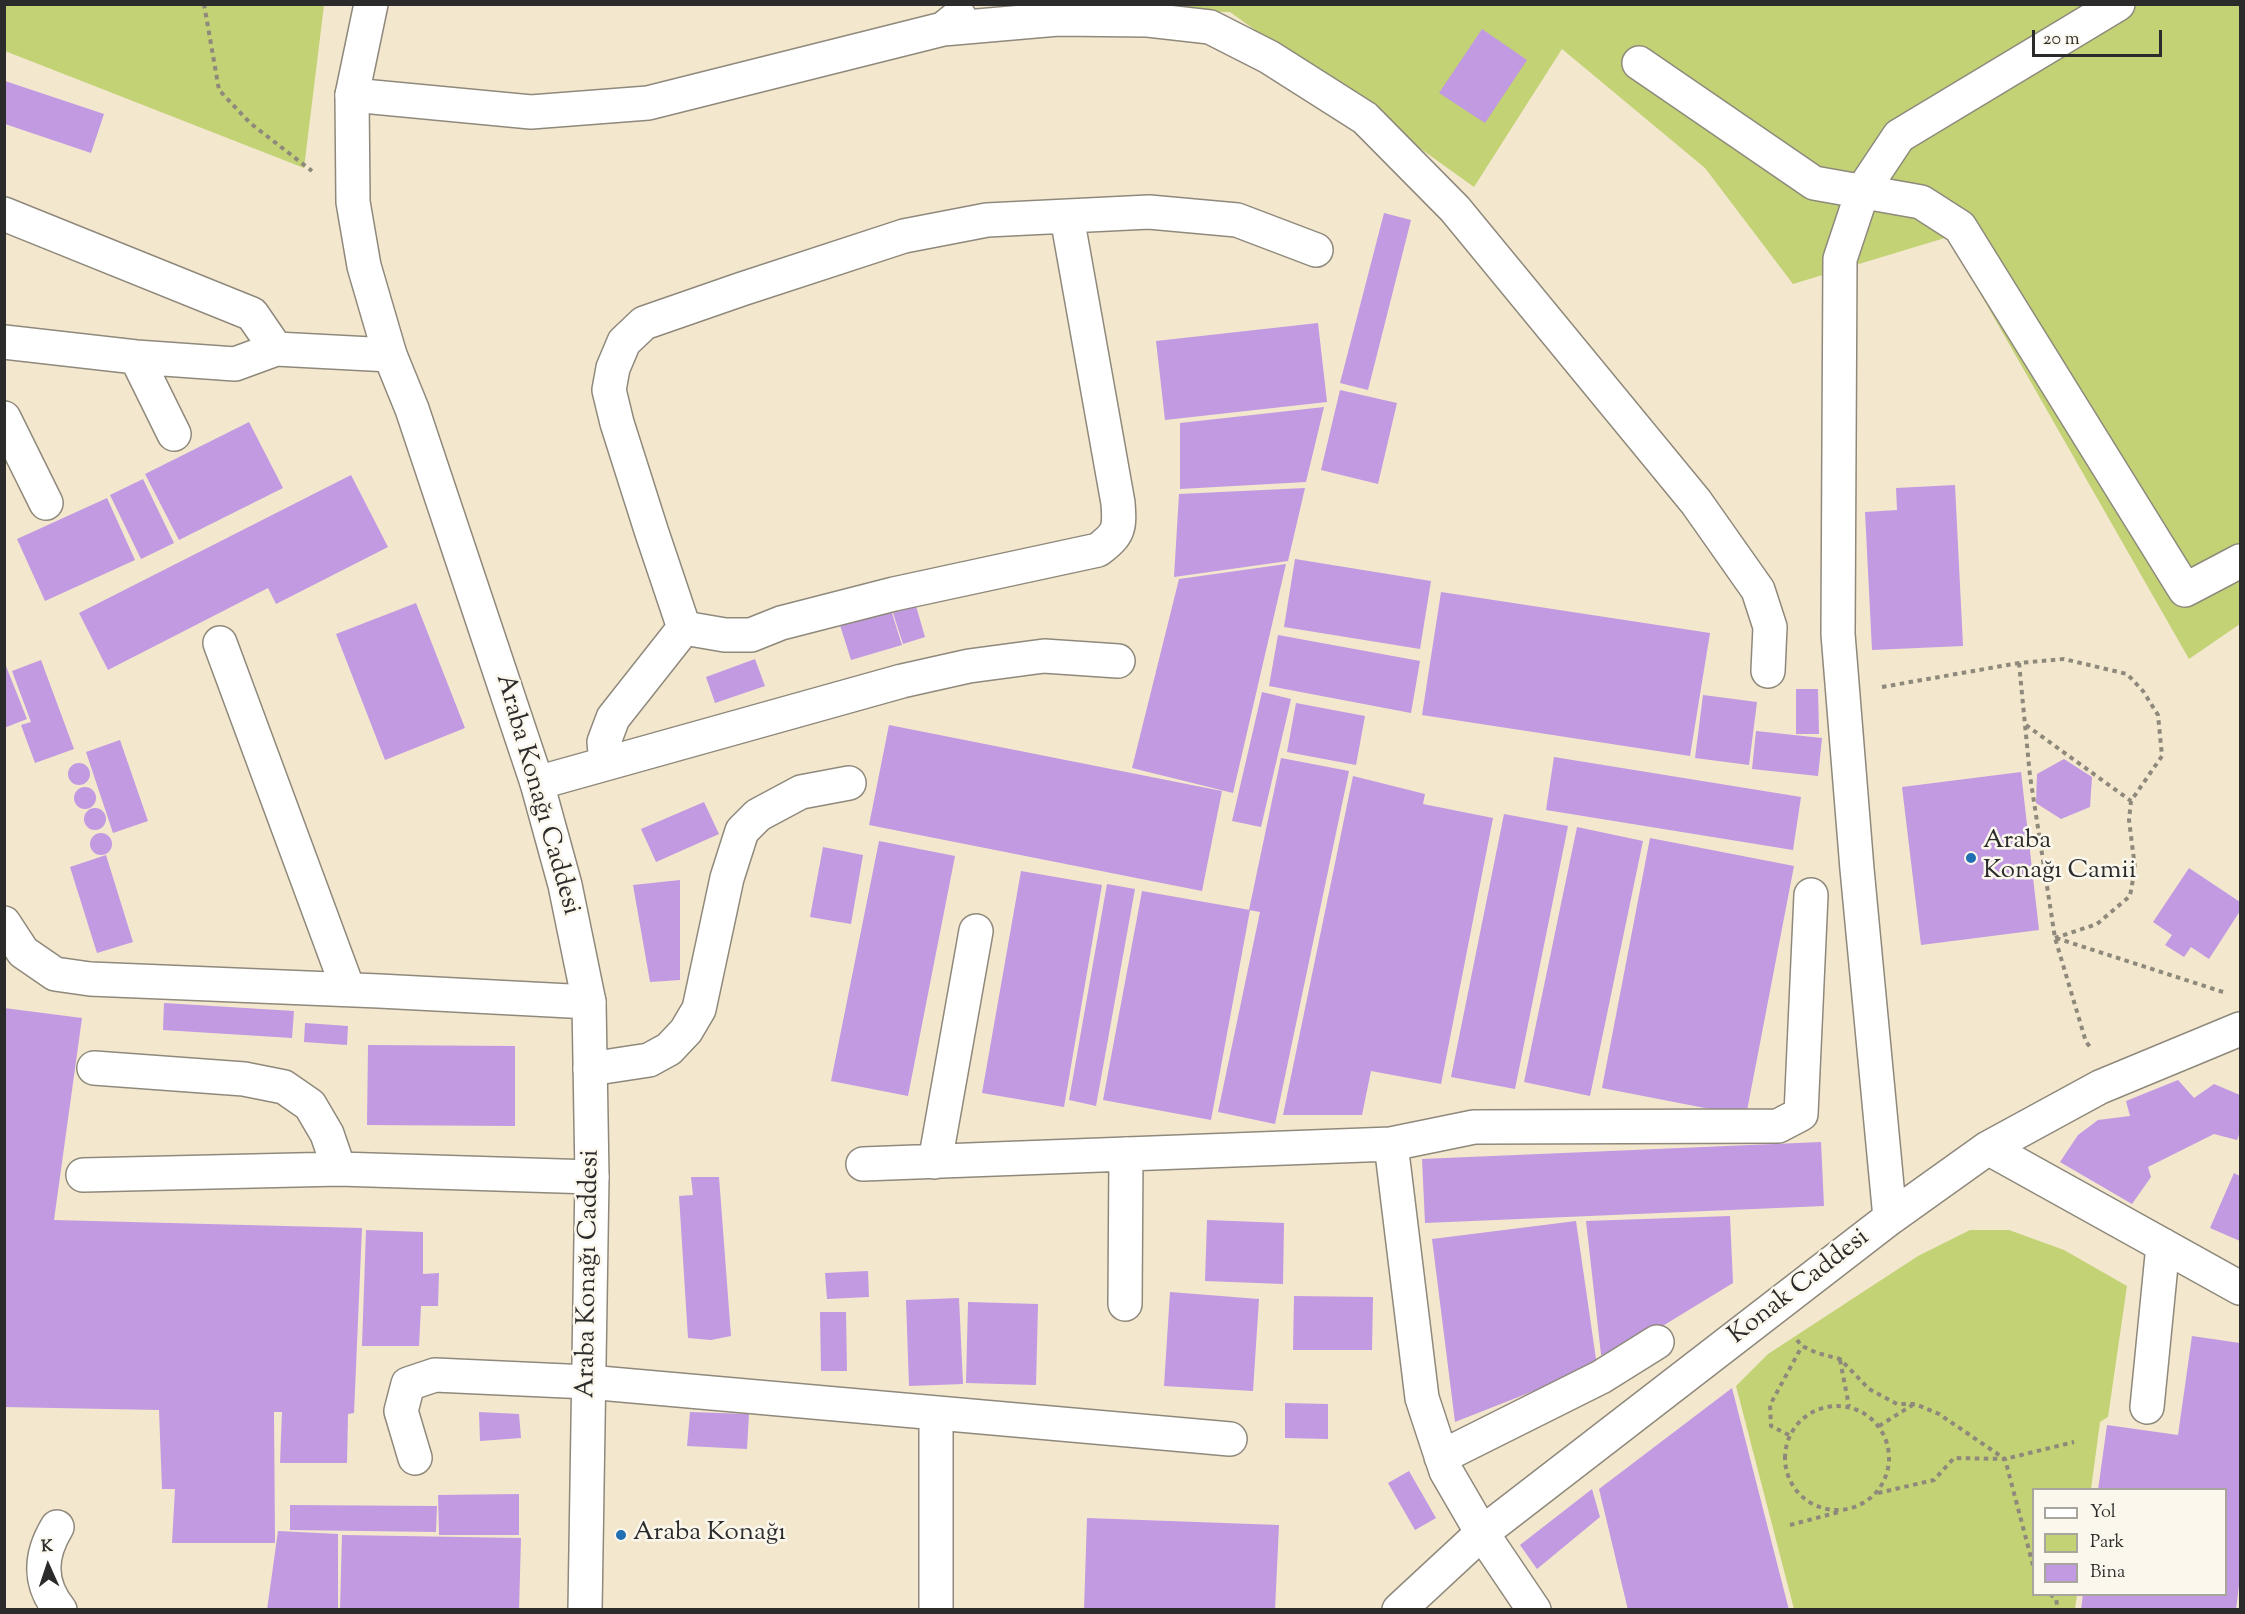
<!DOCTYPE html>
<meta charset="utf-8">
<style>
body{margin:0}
#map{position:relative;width:2245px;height:1614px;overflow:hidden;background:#f3e7ce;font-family:"Sorts Mill Goudy",serif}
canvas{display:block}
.frame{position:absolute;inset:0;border:6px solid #2b2b2b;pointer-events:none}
.legend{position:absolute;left:2032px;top:1488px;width:195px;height:108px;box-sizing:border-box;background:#fbf7ec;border:2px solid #a8a59f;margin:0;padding:8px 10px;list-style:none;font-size:18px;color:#2b2b2b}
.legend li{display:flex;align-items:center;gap:12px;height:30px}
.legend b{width:30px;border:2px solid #a8a59f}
.north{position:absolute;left:18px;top:1536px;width:60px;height:60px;-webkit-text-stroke:4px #fbf7ec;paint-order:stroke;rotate:357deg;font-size:16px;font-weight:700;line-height:24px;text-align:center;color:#2b2b2b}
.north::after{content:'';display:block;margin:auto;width:21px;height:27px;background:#2b2b2b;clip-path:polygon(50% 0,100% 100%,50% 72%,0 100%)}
.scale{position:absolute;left:2032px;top:30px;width:130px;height:27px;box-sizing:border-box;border:3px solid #2b2b2b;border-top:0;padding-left:8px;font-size:18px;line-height:21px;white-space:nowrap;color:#2b2b2b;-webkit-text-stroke:4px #fbf7ec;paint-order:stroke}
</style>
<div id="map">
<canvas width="2245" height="1614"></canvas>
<div class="frame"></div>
<ul class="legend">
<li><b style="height:8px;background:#fff"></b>Yol</li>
<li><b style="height:16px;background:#c2d275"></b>Park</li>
<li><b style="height:16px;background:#c19ae2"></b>Bina</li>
</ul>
<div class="north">K</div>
<div class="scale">20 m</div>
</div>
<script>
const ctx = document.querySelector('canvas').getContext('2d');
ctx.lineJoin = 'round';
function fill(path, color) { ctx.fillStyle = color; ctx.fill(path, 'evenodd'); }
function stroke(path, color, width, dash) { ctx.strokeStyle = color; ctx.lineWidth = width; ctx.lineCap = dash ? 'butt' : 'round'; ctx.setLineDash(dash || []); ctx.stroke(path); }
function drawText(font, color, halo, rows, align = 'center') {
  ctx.font = font + ' "Sorts Mill Goudy",serif'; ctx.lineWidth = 5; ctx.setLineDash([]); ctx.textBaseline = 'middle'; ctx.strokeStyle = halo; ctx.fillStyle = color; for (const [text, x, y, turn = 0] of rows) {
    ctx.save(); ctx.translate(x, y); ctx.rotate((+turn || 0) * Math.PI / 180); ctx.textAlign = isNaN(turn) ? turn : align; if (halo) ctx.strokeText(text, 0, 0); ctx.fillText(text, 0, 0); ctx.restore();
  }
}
const green = new Path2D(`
 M1022 4 2240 5V624L2189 659 1948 237 1793 284 1705 168 1562 49 1474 187 1230 12 1021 6Z
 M4 5H324L304 168 5 51Z
 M1970 1230H2009L2064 1250 2127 1286 2108 1417 2100 1422 2091 1489 2034 1490V1594L2077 1595 2075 1609H1794L1736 1386 1768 1354 1918 1256Z`);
const building = new Path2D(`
 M1482 29 1527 60 1485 123 1439 93Z
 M5 81 104 114 91 153 5 124Z
 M1384 213 1411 220 1368 390 1340 383Z
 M1318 323 1327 402 1165 420 1156 341Z
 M1340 390 1397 403 1378 484 1321 470Z
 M1324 407 1306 482 1180 489V423Z
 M249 422 283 488 179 540 145 474Z
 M351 475 388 547 276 604 268 588 108 670 79 613Z
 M143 479 174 543 141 559 110 495Z
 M1955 485 1963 646 1872 650 1865 512 1897 510 1896 488Z
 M1305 488 1288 561 1174 577 1179 494Z
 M107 498 135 560 45 601 17 539Z
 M1295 559 1431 581 1420 649 1284 627Z
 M1286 564 1233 793 1132 768 1179 579Z
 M1441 592 1710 633 1690 756 1422 715Z
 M416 603 465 728 385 760 336 634Z
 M916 606 925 637 903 644 893 613Z
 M890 607 902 645 851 660 839 622Z
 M1278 635 1420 661 1411 713 1269 686Z
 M755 659 765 686 715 703 706 677Z
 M41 660 74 749 35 763 21 725 31 722 12 671Z
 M4 661 27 719 4 728Z
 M1796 689H1818L1819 734H1796Z
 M1262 692 1291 699 1261 827 1232 821Z
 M1703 695 1757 702 1749 765 1695 758Z
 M1296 703 1365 716 1356 765 1287 752Z
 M889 725 1222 791 1202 891 869 825Z
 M1756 731 1822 738 1818 776 1752 769Z
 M120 740 148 821 113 833 86 752Z
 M1554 757 1801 797 1793 850 1546 810Z
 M1281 758 1349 771 1275 1124 1218 1112 1260 912 1249 910Z
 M2064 759 2092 777 2090 807 2061 819 2036 803 2037 774Z
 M68 774a11 11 0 1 1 22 0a11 11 0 1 1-22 0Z
 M2021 772 2039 930 1921 945 1902 787Z
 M1353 776 1425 794 1423 804 1493 818 1441 1084 1371 1071 1362 1115H1283Z
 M74 798a11 11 0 1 1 22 0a11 11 0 1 1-22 0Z
 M704 802 719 834 656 862 641 829Z
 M84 819a11 11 0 1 1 22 0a11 11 0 1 1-22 0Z
 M1504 814 1568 826 1515 1089 1451 1077Z
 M1577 827 1643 841 1590 1096 1524 1082Z
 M90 844a11 11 0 1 1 22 0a11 11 0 1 1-22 0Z
 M1650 838 1794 866 1746 1116 1602 1088Z
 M879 841 955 856 908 1096 831 1081Z
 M823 847 863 855 851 924 810 917Z
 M106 855 133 942 97 953 70 867Z
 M2189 868 2240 902V911L2209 959 2191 947 2184 957 2165 945 2172 935 2153 922Z
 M1021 871 1102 885 1064 1107 982 1093Z
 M680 880V980L650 982 633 885Z
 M1107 884 1135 889 1096 1106 1069 1100Z
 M1142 891 1250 910 1211 1120 1103 1100Z
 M164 1003 294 1011 292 1038 163 1030Z
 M4 1008 82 1018 54 1220 362 1228 354 1413 348 1414 347 1463H280L282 1412H274L275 1543H172L175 1489H162L159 1410 4 1407Z
 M305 1023 348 1026 347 1045 304 1042Z
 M368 1045 515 1046V1126L367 1125Z
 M2178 1080 2194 1098 2214 1084 2240 1095V1132L2237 1140 2214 1134 2148 1167 2151 1177 2132 1204 2060 1162 2078 1135 2098 1120 2130 1116 2126 1101Z
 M1821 1142 1824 1206 1425 1223 1422 1159Z
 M2234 1173 2240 1176V1241L2210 1228Z
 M691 1177H719L731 1336 711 1340 688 1338 679 1196 693 1195Z
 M1730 1216 1733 1283 1602 1363 1586 1221Z
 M1207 1220 1284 1223 1283 1284 1205 1281Z
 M1576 1221 1597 1366 1455 1422 1432 1239Z
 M366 1230 423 1232V1274L439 1273 438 1306H421L419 1346H362Z
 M868 1271 869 1297 827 1299 825 1273Z
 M1170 1292 1259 1299 1253 1391 1164 1386Z
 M1294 1296 1373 1297 1372 1350H1293Z
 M959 1298 963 1384 909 1386 906 1300Z
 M968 1302 1038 1304 1036 1385 966 1383Z
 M820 1312H846L847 1371H821Z
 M2192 1336 2240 1343V1577L2236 1610H2081L2083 1594H2226V1490H2098L2107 1425 2178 1435Z
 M1732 1388 1789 1610H1628L1599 1489Z
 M1285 1403 1328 1404V1439L1285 1438Z
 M479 1412 519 1414 521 1438 480 1441Z
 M690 1412 749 1414 747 1449 687 1446Z
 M1409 1471 1436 1518 1415 1530 1388 1483Z
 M1592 1489 1600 1517 1537 1569 1520 1545Z
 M519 1494V1535H439L438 1495Z
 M290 1505 437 1506 436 1532 290 1530Z
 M1087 1518 1279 1525 1275 1610H1084Z
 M278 1531 338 1534V1610H267Z
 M342 1535 521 1538 519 1610H340Z`);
const path = new Path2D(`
 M204 4 219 90 250 123 312 171
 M2019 663 2030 776 2055 938 2086 1042 2092 1049
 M1882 687 2019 663 2064 659 2127 674 2143 691 2158 715 2162 756 2131 801 2129 820 2135 868 2130 896 2097 924 2055 938
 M2026 725 2131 801
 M2056 938 2223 992
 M1797 1340 1802 1346 1817 1353 1840 1359 1869 1389 1897 1404H1915L1939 1414 2005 1459 2034 1569
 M1840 1360 1849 1406
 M1785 1458a52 52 0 1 1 104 0a52 52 0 1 1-104 0Z
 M1879 1426 1914 1404
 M1789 1435 1771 1426 1770 1405 1802 1346
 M1878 1493 1934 1480 1954 1458 2005 1459 2074 1442
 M1790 1525 1839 1512
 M2050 1594 2056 1599 2058 1610`);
const minor = new Path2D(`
 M943 29 1058 19 1148 20 1210 27 1269 57 1365 118 1455 209 1696 502 1758 590 1770 627 1768 671
 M1639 63 1814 183 1921 202 1960 227 2185 590 2240 561
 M352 95 531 112 648 103 943 29 959 16
 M4 214 252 314 276 349
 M4 342 136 357 235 364 276 349 390 355
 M136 357 174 434
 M4 418 46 503
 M684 628 652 533 617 423 609 390 613 368 624 342 644 323 742 289 904 236 987 220 1149 212 1237 220 1316 250
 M684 628 725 635H751L781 623 894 594 1098 550C1119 534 1120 529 1118 503L1067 217
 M220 643 348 989
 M606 763 604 742 613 718 684 628
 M537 783 902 681 969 666 1044 656 1118 661
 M4 923 23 952 55 974 90 979 379 991 589 1002
 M94 1068 244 1079 284 1087 310 1105 327 1134 339 1169
 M590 1069 649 1060 669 1049 686 1031 699 1009 727 878 742 831 758 815 801 792 849 783
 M1391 1144 1474 1127 1778 1126 1801 1114 1811 895
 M1988 1148 2240 1288
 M935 1162 976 931
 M863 1164 1391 1144 1422 1398 1446 1471 1482 1533 1534 1610
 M83 1175 339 1169 592 1177
 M1890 1218 1857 869 1838 634 1840 259 1863 190 1899 136 2118 4
 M1125 1304 1126 1154
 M2147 1407 2163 1245
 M936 1413V1610
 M1441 1457 1601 1377 1657 1342
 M415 1458 401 1411 408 1384 435 1375 588 1382 1230 1439
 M57 1527C40 1555 38 1583 60 1610
 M1399 1610 1482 1533 1890 1218 1988 1148 2100 1087 2240 1029`);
const major = new Path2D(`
 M371 4 352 95 353 202 364 266 390 355 412 409 537 783 565 885 589 1002 592 1177 585 1610`);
const markers = [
 [1971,858,6,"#1f6fb2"],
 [621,1535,6,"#1f6fb2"]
];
const streetNames = [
 ["Araba Konağı Caddesi",536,795,74],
 ["Araba Konağı Caddesi",590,1274,-89],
 ["Konak Caddesi",1800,1288,-38]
];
const poiNames = [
 ["Araba",1983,843],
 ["Konağı Camii",1983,873],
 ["Araba Konağı",633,1535]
];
fill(green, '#c2d275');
fill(building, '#c19ae2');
stroke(minor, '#8f897c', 36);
stroke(major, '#8f897c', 36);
stroke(path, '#8f897c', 4, [4.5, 4.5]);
stroke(minor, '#fff', 33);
stroke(major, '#fff', 33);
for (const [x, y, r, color] of markers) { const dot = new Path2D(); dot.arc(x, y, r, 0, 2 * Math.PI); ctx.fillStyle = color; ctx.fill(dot); stroke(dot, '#fbf7ec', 2); }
drawText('26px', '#2b2b2b', '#fbf7ec', streetNames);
drawText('26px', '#2b2b2b', '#fbf7ec', poiNames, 'left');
</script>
